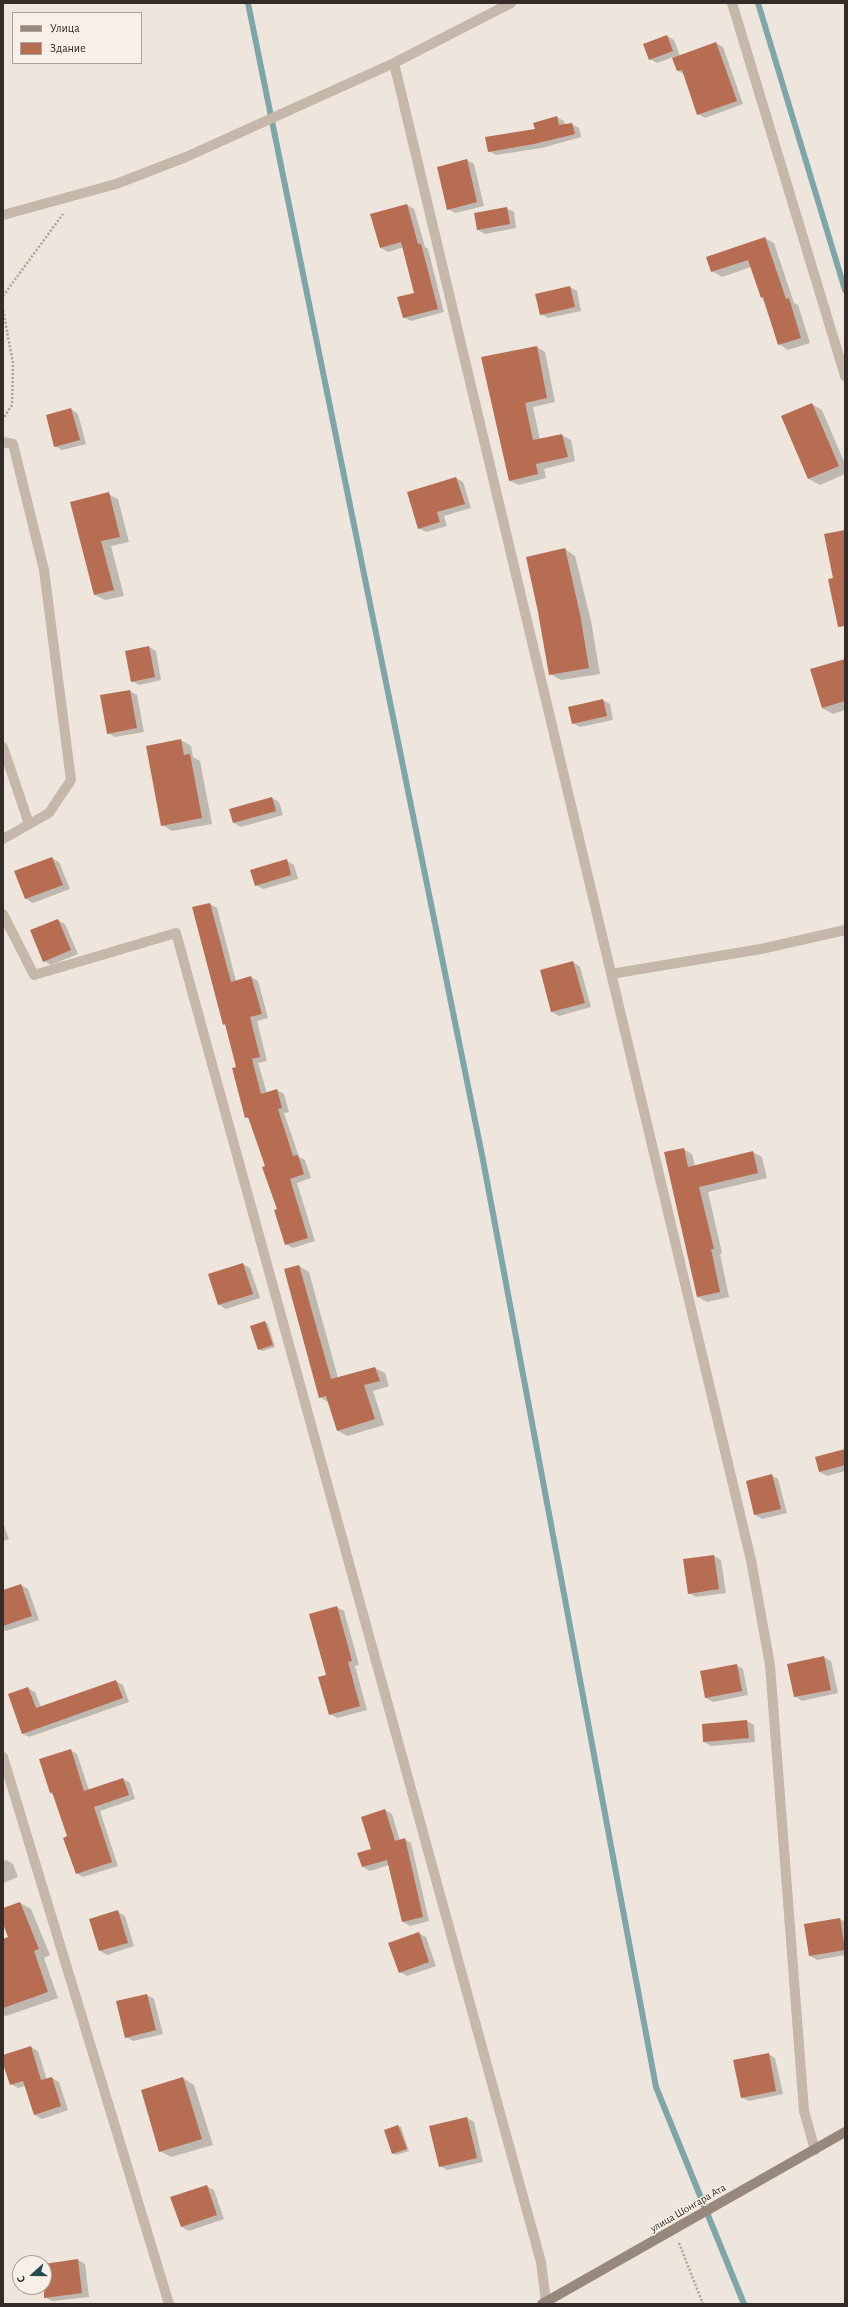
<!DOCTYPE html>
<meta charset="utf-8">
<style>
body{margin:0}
#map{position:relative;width:848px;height:2307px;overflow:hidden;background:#eee6dc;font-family:"Alegreya Sans",sans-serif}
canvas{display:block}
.frame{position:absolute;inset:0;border:4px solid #332c28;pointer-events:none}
.legend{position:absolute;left:12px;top:12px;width:130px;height:52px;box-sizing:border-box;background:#f7f0e8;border:1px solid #a9a29b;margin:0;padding:5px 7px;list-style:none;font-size:12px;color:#332c28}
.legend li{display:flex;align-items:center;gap:8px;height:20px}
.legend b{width:20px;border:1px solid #a9a29b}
.north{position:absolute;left:12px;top:2255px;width:40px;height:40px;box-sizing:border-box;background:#f7f0e8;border:1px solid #a9a29b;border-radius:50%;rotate:249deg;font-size:11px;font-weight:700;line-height:16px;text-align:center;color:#332c28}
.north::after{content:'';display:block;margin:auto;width:14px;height:18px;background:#234b4f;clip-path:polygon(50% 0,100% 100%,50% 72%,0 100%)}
</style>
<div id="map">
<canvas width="848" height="2307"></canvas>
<div class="frame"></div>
<ul class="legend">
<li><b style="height:5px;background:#98877b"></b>Улица</li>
<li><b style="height:11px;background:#b76d52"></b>Здание</li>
</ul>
<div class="north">С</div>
</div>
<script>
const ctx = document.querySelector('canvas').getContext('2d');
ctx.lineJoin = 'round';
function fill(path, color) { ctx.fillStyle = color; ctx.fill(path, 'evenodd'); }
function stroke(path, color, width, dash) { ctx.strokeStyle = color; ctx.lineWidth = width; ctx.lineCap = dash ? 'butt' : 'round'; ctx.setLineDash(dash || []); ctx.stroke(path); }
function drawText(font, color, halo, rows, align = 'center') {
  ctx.font = font + ' "Alegreya Sans",sans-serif'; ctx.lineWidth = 3; ctx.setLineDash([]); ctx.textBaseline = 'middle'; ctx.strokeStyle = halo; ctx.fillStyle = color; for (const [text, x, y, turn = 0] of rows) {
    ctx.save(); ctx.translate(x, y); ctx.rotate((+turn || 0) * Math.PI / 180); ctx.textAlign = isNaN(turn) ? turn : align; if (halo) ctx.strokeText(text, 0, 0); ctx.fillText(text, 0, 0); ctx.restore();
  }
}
const shadow = new Path2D(`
 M667 36 674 40 680 56 716 43 723 47 743 104 705 118 698 114 684 74 678 71 673 57 657 63 650 59Z
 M557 117 564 121 565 125 572 124 579 128 581 137 542 148 496 155 489 151 536 130Z
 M467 160 474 164 484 206 455 213 448 209Z
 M407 205 414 209 425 247 428 249 444 312 411 321 403 317 415 294 404 247 388 252 381 248Z
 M506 208 514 212 516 228 485 234 478 230Z
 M765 238 774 243 794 303 798 305 810 343 788 350 779 344 751 267 722 277 712 271Z
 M570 287 577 291 581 311 548 318 541 314Z
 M537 347 545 352 555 402 533 407 540 440 562 435 571 440 575 461 544 469 546 478 519 485 510 481 482 358Z
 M812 404 822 410 845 464V474L820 485 809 479 782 416Z
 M71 409 78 414 86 444 62 450 55 446Z
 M456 478 463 482 471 508 444 516 447 526 426 532 419 528Z
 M108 494 118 499 129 542 111 546 124 596 105 600 95 595 72 503Z
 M565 549 575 556 591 621 600 674 561 680 550 674Z
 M149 647 156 651 161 680 139 685 132 681Z
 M845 660V710L833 714 822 708Z
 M130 691 137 695 144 732 115 737 108 733Z
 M603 700 610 704 613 720 580 727 573 723Z
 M181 740 191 746 193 757 200 761 212 824 172 831 162 825Z
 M272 798 279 802 283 815 241 827 234 823 230 810Z
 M52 858 59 862 70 889 33 903 26 899Z
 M287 861 294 865 298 879 263 889 256 885Z
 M210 904 217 908 236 981 251 977 258 981 268 1018 257 1021 267 1061 258 1063 267 1093 277 1090 284 1094 289 1112 284 1113 299 1157 305 1160 311 1178 297 1183 315 1241 293 1248 286 1244 266 1167 250 1120 246 1117 237 1067 227 1026 223 1024Z
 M57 920 65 924 78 954 51 965 44 961Z
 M573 962 580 967 591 1007 559 1016 552 1012 541 971Z
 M683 1149 692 1154 695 1166 753 1152 762 1157 767 1178 708 1192 722 1253 720 1254 729 1297 707 1302 698 1297Z
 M243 1264 250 1268 260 1298 226 1309 219 1305 210 1275Z
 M299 1266 309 1272 338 1378 375 1368 385 1373 389 1386 373 1391 384 1425 347 1436 337 1430 329 1403 320 1397Z
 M265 1322 268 1324 275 1347 262 1351 258 1349Z
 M845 1450V1471L827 1476 820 1472 816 1458Z
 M771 1475 778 1479 787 1513 762 1519 755 1515 747 1482Z
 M3 1523 9 1539 3 1541Z
 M714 1556 721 1560 726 1593 696 1597 689 1593Z
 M21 1585 28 1589 39 1620 6 1631 3 1629V1591Z
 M337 1607 344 1611 359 1665 355 1666 367 1710 337 1718 330 1714 327 1676Z
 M824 1657 831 1661 838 1693 802 1701 795 1696Z
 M736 1665 743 1669 748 1695 713 1702 706 1698Z
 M116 1681 123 1685 129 1702 29 1737 22 1733 9 1694 28 1688 35 1692 41 1707Z
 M747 1721 754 1725 755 1742 711 1746 704 1742Z
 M70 1750 77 1754 89 1790 123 1779 130 1783 135 1799 100 1811 118 1866 83 1877 76 1873 69 1837 54 1795 50 1793Z
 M385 1810 392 1814 400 1841 404 1839 411 1843 429 1921 410 1926 403 1922 389 1865 370 1871 363 1867 359 1854 372 1849Z
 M6 1860 13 1864 18 1877 3 1883V1861Z
 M20 1903 31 1909 50 1955 44 1958 58 1998 6 2016 3 2014V1940L9 1938 3 1921V1910Z
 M118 1912 125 1916 134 1946 107 1955 100 1951Z
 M840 1919 845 1922V1955L817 1960 810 1956Z
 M418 1933 426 1937 436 1966 407 1976 400 1972Z
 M147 1995 154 1999 163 2034 133 2041 126 2037Z
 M31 2047 38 2051 47 2080 52 2078 59 2082 68 2110 42 2119 35 2115 26 2086 18 2088 11 2084 3 2056Z
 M768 2054 775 2058 783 2094 749 2101 741 2097Z
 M183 2078 194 2085 213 2145 171 2157 160 2151Z
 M467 2118 474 2122 483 2162 447 2170 440 2166Z
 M398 2126 401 2127 409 2151 396 2155 393 2153Z
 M206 2186 214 2190 224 2219 189 2231 182 2227Z
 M78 2260 85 2264 89 2297 52 2301 45 2297 44 2265Z`);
const stream = new Path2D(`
 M248 3 483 1160 656 2087 744 2304
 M758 3 845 290`);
const building = new Path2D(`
 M667 35 673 51 649 60 643 44Z
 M716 42 737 101 697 115 682 70 677 71 672 58Z
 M557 116 559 125 572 123 575 134 534 144 488 152 485 137 535 129 533 123Z
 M467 159 477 202 447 210 437 167Z
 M407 204 418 244H421L438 309 403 318 397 297 414 293 401 242 380 248 370 214Z
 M507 207 510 224 477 230 474 213Z
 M765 237 786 299 789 298 801 338 778 345 763 297 761 298 748 260 711 272 706 257Z
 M570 286 575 307 540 315 535 294Z
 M537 346 547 398 525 403 533 440 562 434 568 457 536 464 538 474 509 481 481 357Z
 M812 403 839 466 808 479 781 416Z
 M71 408 80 440 54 447 46 415Z
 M456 477 465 504 437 512 440 522 418 529 407 492Z
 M109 492 120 537 101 541 114 590 94 595 70 502Z
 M845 530V626L838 627 828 579 833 578 824 534Z
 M565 548 580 614 589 668 549 675 538 612 526 557Z
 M149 646 155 677 131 682 125 651Z
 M845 659V701L822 708 810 669Z
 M130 690 137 728 107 734 100 695Z
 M603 699 607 716 572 724 568 707Z
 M181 739 184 755 190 754 202 818 161 826 146 746Z
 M272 797 276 811 233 823 229 809Z
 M52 857 63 885 25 899 14 871Z
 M287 859 291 875 255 886 250 870Z
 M210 903 231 982 251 976 262 1014 250 1017 260 1057 252 1059 261 1094 277 1089 282 1108 278 1109 293 1156 298 1155 304 1174 290 1179 308 1238 285 1245 274 1210 277 1209 262 1167 265 1166 248 1117 245 1118 232 1068 236 1067 225 1024 223 1025 192 907Z
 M58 919 71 950 43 962 30 930Z
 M573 961 585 1003 551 1012 540 970Z
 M684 1148 688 1167 753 1151 758 1173 699 1187 714 1249H711L720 1292 697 1297 664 1152Z
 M243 1263 253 1294 218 1305 208 1274Z
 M299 1265 331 1379 375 1367 380 1381 364 1385 375 1419 337 1431 326 1396 319 1398 284 1269Z
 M265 1321 273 1345 258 1350 250 1326Z
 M845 1449V1465L819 1472 815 1457Z
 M772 1474 781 1509 754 1515 746 1481Z
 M714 1555 719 1589 688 1594 683 1559Z
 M21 1584 32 1616 3 1626V1590Z
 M337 1606 352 1661 348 1662 360 1706 329 1715 318 1677 326 1675 309 1614Z
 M824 1656 831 1690 794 1697 787 1664Z
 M737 1664 742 1691 705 1698 700 1671Z
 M116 1680 123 1698 22 1734 8 1694 28 1687 36 1708Z
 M747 1720 749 1738 703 1742 702 1724Z
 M71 1749 84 1791 123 1778 129 1795 94 1807 112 1862 76 1874 63 1838 67 1836 52 1792 50 1793 39 1759Z
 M385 1809 395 1841 405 1838 423 1917 402 1922 387 1860 362 1867 357 1853 371 1849 361 1817Z
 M20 1902 39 1949 34 1951 48 1992 3 2008V1939L8 1937 3 1924V1908Z
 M118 1910 128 1943 99 1951 89 1919Z
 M840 1918 845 1950 809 1956 804 1924Z
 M419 1932 429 1962 399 1973 388 1943Z
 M147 1994 156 2030 125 2038 116 2001Z
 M31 2046 41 2080 52 2077 61 2106 34 2115 23 2081 10 2085 3 2064V2055Z
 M769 2053 776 2091 741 2098 733 2060Z
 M183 2077 202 2139 159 2152 141 2090Z
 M467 2117 477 2158 439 2167 429 2126Z
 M398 2125 407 2149 392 2154 384 2130Z
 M207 2185 217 2215 181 2227 170 2197Z
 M78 2259 82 2293 44 2298V2264Z`);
const path = new Path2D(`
 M3 296 63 214
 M3 310 13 363 12 405 3 419
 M679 2243 703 2304`);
const minor = new Path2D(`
 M732 3 845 376
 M394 63 751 1560 770 1665 804 2111 815 2150
 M3 215 116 184 186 157 394 63 511 3
 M3 442 13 444 44 570 71 780 49 813 3 839
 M3 747 29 824
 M3 914 34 975 176 933 541 2262 546 2302
 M611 974 761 949 845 930
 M3 1757 169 2304`);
const secondary = new Path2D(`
 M542 2304 845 2132`);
const streetNames = [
 ["улица Шонгара Ата",688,2208,-30]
];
fill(shadow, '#0003');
stroke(stream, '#7ea5a8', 6);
fill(building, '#b76d52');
stroke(path, '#b0a194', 2.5, [2, 2]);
stroke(minor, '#c5b7a9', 10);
stroke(secondary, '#98877b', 10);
drawText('11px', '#332c28', '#f7f0e8', streetNames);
</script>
